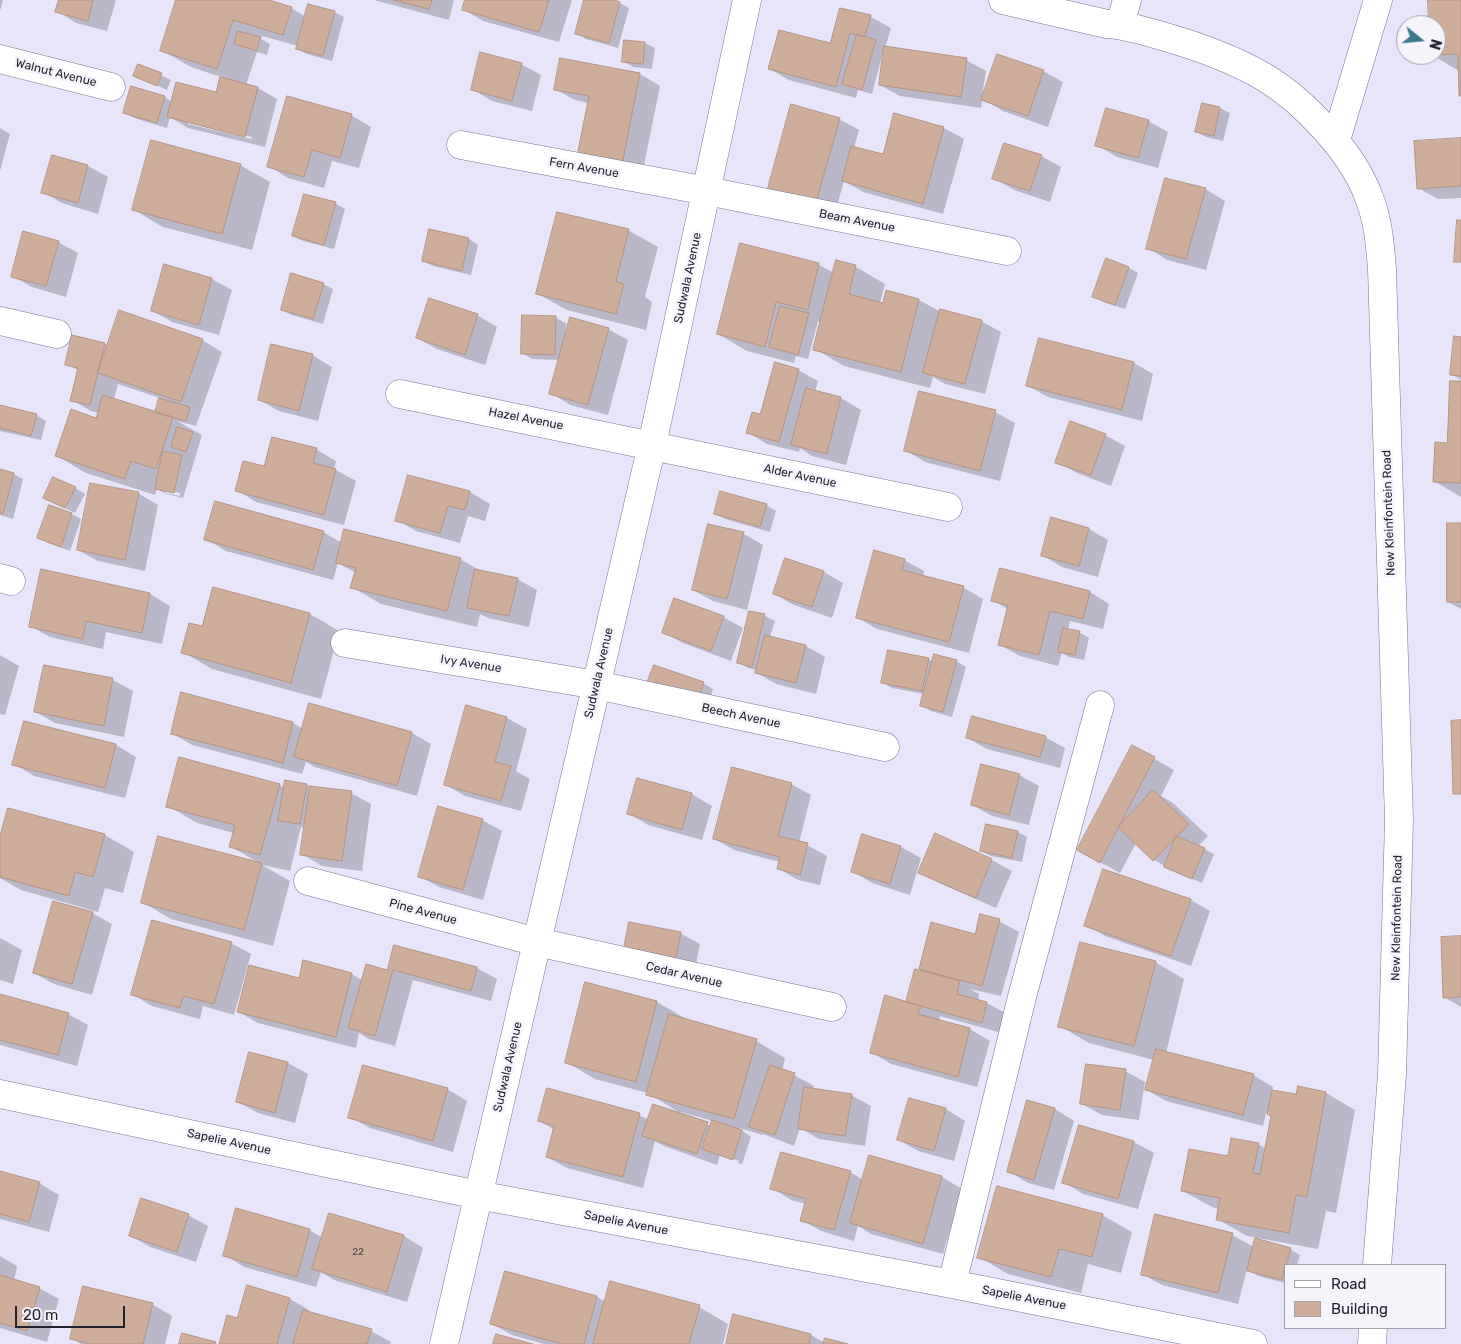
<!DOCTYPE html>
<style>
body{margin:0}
#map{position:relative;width:1461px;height:1344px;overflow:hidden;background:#e8e5fa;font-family:Rubik,sans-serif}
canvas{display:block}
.legend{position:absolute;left:1284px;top:1264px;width:162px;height:65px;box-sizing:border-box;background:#f5f4fb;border:1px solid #a1a0a9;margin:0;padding:6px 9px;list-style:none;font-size:15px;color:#24222e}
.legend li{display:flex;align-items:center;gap:10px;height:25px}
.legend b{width:25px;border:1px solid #a1a0a9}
.north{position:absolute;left:1396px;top:15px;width:50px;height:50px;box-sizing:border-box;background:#f5f4fb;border:1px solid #a1a0a9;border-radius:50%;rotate:107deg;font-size:14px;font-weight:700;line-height:20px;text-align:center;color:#24222e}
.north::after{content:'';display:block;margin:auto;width:18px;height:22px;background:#387a8b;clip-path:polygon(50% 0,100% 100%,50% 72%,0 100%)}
.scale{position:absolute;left:15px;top:1306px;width:110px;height:22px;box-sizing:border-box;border:2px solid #24222e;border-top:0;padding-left:6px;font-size:15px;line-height:18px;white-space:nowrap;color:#24222e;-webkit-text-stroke:4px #f5f4fb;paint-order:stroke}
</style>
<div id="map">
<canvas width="1461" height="1344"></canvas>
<ul class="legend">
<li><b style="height:6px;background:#fff"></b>Road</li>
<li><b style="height:14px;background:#cead9b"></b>Building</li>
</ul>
<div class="north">N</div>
<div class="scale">20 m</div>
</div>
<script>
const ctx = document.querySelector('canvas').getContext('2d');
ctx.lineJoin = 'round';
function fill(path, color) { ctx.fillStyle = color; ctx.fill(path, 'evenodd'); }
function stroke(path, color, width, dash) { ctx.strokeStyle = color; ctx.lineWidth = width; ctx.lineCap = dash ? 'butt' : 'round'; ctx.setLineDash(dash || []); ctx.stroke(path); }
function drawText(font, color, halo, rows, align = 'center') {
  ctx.font = font + ' Rubik,sans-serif'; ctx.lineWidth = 5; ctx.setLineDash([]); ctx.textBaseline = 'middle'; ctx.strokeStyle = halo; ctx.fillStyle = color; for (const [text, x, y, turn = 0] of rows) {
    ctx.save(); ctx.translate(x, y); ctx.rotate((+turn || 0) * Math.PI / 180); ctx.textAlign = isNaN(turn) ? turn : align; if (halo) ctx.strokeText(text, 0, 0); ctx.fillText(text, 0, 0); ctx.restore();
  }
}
const shadow = new Path2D(`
 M0 0H3L0 11Z
 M60 0H116L107 31 76 23 57 11Z
 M177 0H264L291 8 306 17 334 12 344 17 332 61 307 54 297 49 298 46 262 36 261 39 270 44 267 55 257 52 246 85 258 88 277 99 265 147 188 128 170 117 167 128 134 118 125 113 132 88 165 97 172 102 217 94 221 77 191 67 161 50ZM188 121 252 137 251 139 188 124Z
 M374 0H454L449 20Z
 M466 0H572L559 42 483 21 463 9Z
 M585 0H609L620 3 629 8 618 48 586 39 577 33Z
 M1430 0H1461V96L1459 71 1432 55H1436V25H1430Z
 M841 9 871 17 891 28 885 48 966 60 986 71 982 96 1043 71 1063 82 1048 127 1003 111 982 99 981 108 900 96 880 85 884 57 882 56 872 94 858 90 856 98 789 80 770 69 831 45Z
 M625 41 645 43 655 48 652 69 633 67 623 61Z
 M561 60 640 74 660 86 642 175 598 167 588 103 575 100 555 89Z
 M521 64 541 75 532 111 492 101 472 89Z
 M138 65 171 80 167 90 134 75Z
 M1203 105 1220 108 1230 113 1223 141 1206 137 1197 132Z
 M895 114 944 128 964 139 943 214 863 192 844 181 834 216 788 203 839 119 859 130 854 148 883 156Z
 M351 115 371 127 359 168 332 161 324 188 288 178 269 166Z
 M1148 121 1168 132 1158 168 1117 157 1097 145Z
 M0 128 10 134 0 171Z
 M1461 140V198L1438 199 1418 188Z
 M1041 156 1061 167 1050 202 1014 190 994 178Z
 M240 165 270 182 252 250 163 227 134 210Z
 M88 166 108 177 98 214 62 203 42 192Z
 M1205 189 1225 201 1206 270 1167 260 1148 248Z
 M335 203 345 209 334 249 303 241 294 236Z
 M430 230 469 239 478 245 471 275 433 266 423 261Z
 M628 230 658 247 645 297 652 302 646 330 567 310 538 294Z
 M58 242 78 253 66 297 32 287 12 276Z
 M741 245 819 265 834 273 837 261 856 267 885 284 880 303 884 304 887 292 919 300 941 312 981 321 1001 332 985 394 945 384 933 377 930 388 844 366 815 349 822 322 818 321 808 359 796 356 794 363 747 351 718 334Z
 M1106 260 1129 268 1138 273 1125 309 1103 302 1094 296Z
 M165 266 212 279 232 290 219 335 172 322 153 311Z
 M323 284 333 289 323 324 292 315 282 310Z
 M477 315 497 327 485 365 437 349 417 338Z
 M523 316 556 318 566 323 565 334 608 329 628 340 608 415 570 405 551 393 560 360 532 359 522 353Z
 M1461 338V380L1451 374Z
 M202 340 222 352 196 426 177 421 202 435 183 498 166 494 157 489 155 495 86 473 57 456 96 419 98 413 91 411 72 400 79 371 67 364 105 344 108 346ZM118 384 160 398 156 413 114 399ZM165 490 180 493V496L165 493Z
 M312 355 332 367 318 421 279 411 259 400Z
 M1134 363 1153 374 1142 421 1048 397 1028 386Z
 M798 370 818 381 815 392 841 398 861 410 846 465 812 456 800 448 799 452 767 444 747 432Z
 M1461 383V497L1434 481 1448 445Z
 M0 406 36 415 46 421 41 440 0 431Z
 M995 412 1015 423 1000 481 925 462 905 450Z
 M1105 435 1125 446 1111 486 1077 473 1057 462Z
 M317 450 336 461 334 469 356 481 344 525 256 502 237 490 265 468Z
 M0 470 13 474 23 479 13 519 0 515Z
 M409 476 470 492 490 504 485 521 468 516 460 543 416 531 397 520Z
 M75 488 85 494 75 513 54 503Z
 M138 493 158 505 145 571 98 561 78 550Z
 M766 505 776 511 770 532 725 519 715 513Z
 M49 507 72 514 81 519 70 551 48 543 39 538Z
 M1461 525V609L1448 602Z
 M1089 529 1108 540 1098 577 1062 567 1042 555Z
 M323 532 342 543 460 559 481 571 517 579 537 590 529 627 488 618 480 614 477 627 381 604 352 587 356 573 338 563 333 580 226 551 206 539Z
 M744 534 763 545 747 610 713 601 693 590Z
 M904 560 924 571 923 577 964 588 983 599 969 653 877 629 857 617Z
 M42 570 150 594 170 606 162 644 106 632 103 649 50 637 30 626Z
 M824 572 843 583 832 618 794 605 774 594Z
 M1090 592 1109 604 1103 629 1070 621 1068 630 1079 632 1089 638 1084 660 1069 657 1062 653 1058 666 1020 656 1000 645 1008 609 993 601Z
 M750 612 765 616 775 621 770 637 806 646 825 657 816 694 776 684 757 673V670L748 668 738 662Z
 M310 614 339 631 321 699 212 669 183 652 203 628Z
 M723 617 743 628 731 661 683 643 663 632Z
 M0 655 19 666 5 715 0 714Z
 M928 659 933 662 956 661 966 667 952 717 931 711 921 705 924 694 892 688 882 682Z
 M45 667 113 680 133 691 124 737 55 723 36 712Z
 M703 683 713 689 708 705 659 688Z
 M182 694 293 723 303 729 412 733 431 744 417 796 315 767 306 762 302 774 192 745 172 733Z
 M507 718 527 729 516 771 530 779 521 811 465 796 446 785Z
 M25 722 116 745 136 757 125 798 34 776 14 764Z
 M1045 737 1065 748 1060 768 987 749 967 738Z
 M1133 747 1174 770 1161 796 1173 803 1208 836 1198 846 1214 854 1202 883 1175 872 1154 860 1136 843 1120 873 1098 861Z
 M1019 775 1039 786 1029 825 992 816 972 805Z
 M638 779 692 794 712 806 702 840 648 825 628 813Z
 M791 784 811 795 799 843 807 845 827 856 820 885 798 880 778 868 780 862 734 850 715 839Z
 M279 785 285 788 307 785 310 787 351 793 371 804 362 871 322 866 302 854 306 828 301 827 290 871 262 865 290 881 273 946 171 919 142 902 259 863 230 846 234 833 197 823 168 806Z
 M9 809 105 835 134 852 123 893 105 888 98 912 21 890 0 878V841Z
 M482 820 502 831 483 900 439 887 419 876Z
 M1018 832 1027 837 1022 862 991 856 981 851Z
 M936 835 992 860 1012 871 996 908 939 883 920 872Z
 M862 836 901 847 921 858 910 895 872 883 852 871Z
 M1191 900 1210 911 1191 966 1105 936 1086 925Z
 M92 913 112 924 92 995 54 984 34 973Z
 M999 921 1019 932 1001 996 970 989 979 994 978 1001 987 1003 1007 1014 1002 1033 940 1016 939 1021 970 1029 990 1041 977 1087 891 1064 871 1052 928 973 920 968Z
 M680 933 700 944 694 974 645 965Z
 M1461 937V1007L1444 997Z
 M0 938 22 950 13 984 0 980Z
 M231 943 251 954 234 1015 203 1006 200 1019 152 1006 132 994Z
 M394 946 477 968 497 979 491 1001 413 980 395 1046 369 1039 359 1033 356 1048 258 1023 239 1012 299 980 304 962 352 974 363 981 388 972Z
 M1155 962 1184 979 1166 1053 1253 1075 1273 1087 1272 1091 1297 1096 1326 1093 1355 1110 1336 1213 1326 1211 1318 1249 1247 1236 1217 1219 1219 1209 1212 1207 1183 1191 1229 1158 1258 1144 1266 1149 1273 1116 1266 1113 1263 1126 1166 1101 1147 1090 1154 1060 1089 1043 1060 1026Z
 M586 984 657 1002 686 1019 756 1041 785 1058 782 1071 794 1075 814 1086 813 1089 851 1095 871 1106 865 1146 819 1139 800 1128 794 1146 763 1134V1135L739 1128 751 1137 742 1164 738 1163 739 1161 720 1154 717 1165 664 1146 655 1141 643 1188 567 1168 547 1157 555 1130 539 1121 639 1115 649 1120 680 1113 648 1093 595 1079 566 1062ZM681 1112 713 1121 711 1126 680 1114Z
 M0 996 68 1014 88 1025 77 1066 0 1045Z
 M250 1053 288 1063 308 1074 295 1123 258 1113 238 1102Z
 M1125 1071 1145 1082 1139 1120 1102 1115 1082 1104Z
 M447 1089 467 1101 453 1152 370 1128 350 1117Z
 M946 1109 965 1121 954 1161 918 1151 899 1140Z
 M1055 1109 1074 1121 1054 1190 1028 1183 1008 1171Z
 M1080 1126 1134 1142 1154 1153 1138 1209 1083 1194 1064 1182Z
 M870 1157 942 1177 962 1189 943 1254 871 1234 858 1226 854 1241 821 1231 802 1220 806 1204 791 1200 772 1188 850 1172 863 1180Z
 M0 1173 39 1183 59 1195 49 1232 0 1219Z
 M188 1215 208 1226 196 1262 150 1247 131 1236Z
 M330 1215 404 1236 423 1248 407 1302 334 1280 321 1272 316 1287 244 1267 225 1255 309 1230 323 1238Z
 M1102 1215 1132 1232 1121 1273 1088 1264 1081 1293 1008 1274 979 1257Z
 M1232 1235 1254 1247 1290 1249 1300 1255 1297 1265H1285V1283L1258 1276 1247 1269 1238 1304 1162 1285 1142 1274Z
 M0 1256 17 1266 14 1281 39 1288 59 1299 47 1342 0 1328Z
 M506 1272 597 1297 606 1302 699 1307 728 1324 723 1344H544L512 1335 492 1324Z
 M290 1299 309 1310V1313L371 1331 391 1342 390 1344H220L238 1319Z
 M152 1304 172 1316 165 1344H81L72 1338Z
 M734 1316 811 1335 825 1343 843 1344H727Z`);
const building = new Path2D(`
 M59 0H93L88 21 55 12Z
 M176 0H269L292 7 283 35 233 20 217 69 160 51Z
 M394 0H432L429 9Z
 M465 0H549L539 32 462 10Z
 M584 0H614L620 2 609 43 575 34Z
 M1428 0H1461V96H1459L1458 54 1436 55V25H1429Z
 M308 4 335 11 323 56 296 49Z
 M840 8 871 15 865 37 850 33 836 87 768 69 779 30 830 43Z
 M238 31 260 37 257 51 234 44Z
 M857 34 876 40 862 90 842 84Z
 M624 40 645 42 643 64 622 62Z
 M884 46 967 58 961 97 879 85Z
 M480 52 522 63 512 101 471 90Z
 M997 54 1044 70 1028 116 981 100Z
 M560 58 640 73 622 165 577 156 589 96 554 90Z
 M138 64 162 73 157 86 133 76Z
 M220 77 258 87 245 137 167 117 176 82 216 92Z
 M131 86 165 96 157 123 123 113Z
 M287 96 352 114 340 158 312 150 304 177 267 167Z
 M1202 103 1220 107 1214 136 1195 132Z
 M791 104 840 118 815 206 767 192Z
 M1106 108 1149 120 1138 158 1095 146Z
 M894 113 944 127 923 204 842 181 851 146 883 154Z
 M1461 138V186L1417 189 1414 141Z
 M151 140 241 164 222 234 132 210Z
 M1004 143 1042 155 1030 191 992 179Z
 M52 155 88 165 78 203 41 193Z
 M1165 178 1206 188 1186 259 1146 249Z
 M304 194 336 202 324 245 292 236Z
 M557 212 629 229 616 282 624 284 616 314 536 294Z
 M1457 220H1461V262H1454Z
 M429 229 469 238 462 271 422 261Z
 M23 231 59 241 46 286 11 277Z
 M740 243 819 263 808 310 776 302 765 347 717 334Z
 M1106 258 1129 267 1115 305 1092 297Z
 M836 260 856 265 849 294 883 303 886 290 919 299 901 372 813 350Z
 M164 264 212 278 199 325 151 311Z
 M291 273 324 283 313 319 281 310Z
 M429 298 478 314 465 355 416 338Z
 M780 306 809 313 798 355 769 347Z
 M940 309 982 320 965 384 923 373Z
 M119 310 203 339 181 402 98 373Z
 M522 315 556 316 555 355 521 354Z
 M570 317 609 328 588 405 549 394Z
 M72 335 105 343 90 405 70 401 78 368 65 365Z
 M1454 336 1461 337V376L1450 375Z
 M1039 338 1134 362 1122 410 1026 386Z
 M271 344 313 354 299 411 258 400Z
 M775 362 799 369 779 442 746 433 752 412 760 414Z
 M1450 381H1461V483L1433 482 1435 442 1447 443Z
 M806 388 841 397 827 454 791 445Z
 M919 391 996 410 980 471 904 451Z
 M103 395 173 417 156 469 131 461 125 479 55 456 71 409 96 418Z
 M159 398 190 407 186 421 155 413Z
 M0 405 37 414 31 436 0 428Z
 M1070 421 1106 434 1091 475 1055 463Z
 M177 427 193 432 186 452 171 447Z
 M272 437 317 448 313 463 336 469 324 515 235 491 243 461 264 466Z
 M163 451 182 455 174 493 155 489Z
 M0 469 14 473 3 514 0 513Z
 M408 475 470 491 465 510 448 506 440 533 395 521Z
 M53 477 76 487 65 508 43 498Z
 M90 483 139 492 125 560 77 550Z
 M720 491 767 504 760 527 714 514Z
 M215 501 324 531 313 570 204 540Z
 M49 505 72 513 61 547 37 538Z
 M1051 517 1089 528 1079 566 1041 556Z
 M1447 523H1461V602H1447Z
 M708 524 744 532 727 599 692 590Z
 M344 529 461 558 447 611 350 588 356 568 336 563Z
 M874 550 905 559 902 570 964 586 949 642 856 618Z
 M785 558 824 571 812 607 773 594Z
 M1000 568 1090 591 1083 619 1050 611 1039 655 998 645 1008 605 991 601Z
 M41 569 150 593 142 633 86 621 83 639 29 627Z
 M475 569 518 578 509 616 467 608Z
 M213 587 310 613 291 683 181 653 189 623 202 626Z
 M674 598 724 616 711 651 662 633Z
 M749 611 765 614 752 667 737 663Z
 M1063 628 1080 631 1075 655 1058 652Z
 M765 635 806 645 796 683 755 673Z
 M888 650 929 658 922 691 881 683Z
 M934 654 957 660 943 712 920 706Z
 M44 665 113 678 104 726 34 712Z
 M654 665 704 682 698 700 647 683Z
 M181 692 293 722 283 763 171 734Z
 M309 703 412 732 397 786 294 757Z
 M466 705 507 717 495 762 511 766 501 801 444 785Z
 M972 716 1046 736 1040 757 966 738Z
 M1461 720V794H1453L1451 721Z
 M24 721 116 744 105 788 12 765Z
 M1132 745 1155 757 1100 863 1077 850Z
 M179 757 280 784 260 855 229 847 235 825 166 807Z
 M981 764 1020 774 1009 815 971 805Z
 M732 767 792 783 778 836 808 843 800 875 777 869 780 857 713 839Z
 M637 778 692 793 682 830 627 814Z
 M285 780 307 784 300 824 278 821Z
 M310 786 352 791 342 861 300 855Z
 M1153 790 1189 824 1153 861 1118 827Z
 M438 806 483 819 463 890 418 877Z
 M8 808 105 834 93 877 75 872 69 896 0 877V836Z
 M986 824 1018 831 1012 858 980 851Z
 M935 833 992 859 976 898 918 873Z
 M862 834 901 846 890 884 851 872Z
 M158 836 262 863 244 930 141 903Z
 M1176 836 1205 848 1192 879 1164 867Z
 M1103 869 1191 899 1171 956 1084 926Z
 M53 901 93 912 72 984 33 973Z
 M980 914 1000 919 982 986 919 969 931 922 975 934Z
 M152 920 232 942 214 1004 183 996 180 1008 131 995Z
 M629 922 681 932 675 963 623 954Z
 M1461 936V997L1443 998 1441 937Z
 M1080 942 1156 961 1134 1046 1058 1027Z
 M394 945 477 967 471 991 393 970 375 1036 348 1028 366 964 387 970Z
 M303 960 352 973 336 1037 237 1012 249 965 299 978Z
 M915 969 960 981 957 994 987 1002 982 1023 906 1002Z
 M585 982 657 1001 636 1082 565 1063Z
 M0 994 69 1013 58 1055 0 1040Z
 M885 995 921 1006 918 1014 970 1028 958 1077 870 1053Z
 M669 1014 757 1039 734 1119 646 1095Z
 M1156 1049 1254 1074 1243 1115 1145 1090Z
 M249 1052 288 1062 275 1113 236 1102Z
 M1086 1064 1126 1069 1120 1110 1080 1104Z
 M363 1065 448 1088 433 1141 348 1118Z
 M770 1065 795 1073 775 1135 749 1127Z
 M1298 1086 1326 1092 1307 1197 1296 1195 1289 1233 1216 1220 1220 1198 1181 1191 1189 1149 1228 1156 1231 1138 1259 1143 1253 1173 1260 1174 1271 1116 1267 1114 1272 1090 1296 1094Z
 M804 1087 852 1094 845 1136 798 1129Z
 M547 1088 640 1113 623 1177 546 1157 554 1126 538 1121Z
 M909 1098 946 1108 934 1151 897 1140Z
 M1027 1100 1055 1108 1034 1180 1007 1172Z
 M653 1104 708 1122 697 1154 642 1136Z
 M712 1120 742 1130 733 1160 702 1149Z
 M1079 1125 1134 1141 1118 1199 1062 1183Z
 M781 1152 851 1171 834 1230 800 1221 806 1199 770 1189Z
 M869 1155 942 1176 923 1244 850 1223Z
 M0 1171 40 1182 29 1222 0 1214Z
 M997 1186 1103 1214 1092 1257 1059 1249 1051 1277 977 1258Z
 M141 1198 189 1214 177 1252 129 1236Z
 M236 1208 310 1229 297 1277 223 1256Z
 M329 1213 404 1235 387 1292 312 1269Z
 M1155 1214 1233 1233 1218 1293 1141 1275Z
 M1255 1238 1291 1248 1286 1265H1285L1282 1280 1247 1271Z
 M505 1271 597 1296 584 1344H562L490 1324Z
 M0 1275 40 1287 27 1331 0 1323Z
 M610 1281 700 1305 689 1344H593Z
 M247 1285 290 1298 277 1344H219L227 1315 237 1318Z
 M83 1286 153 1303 143 1344H90L70 1339Z
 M303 1310 372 1329 367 1344H293Z
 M733 1314 811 1334 809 1344H726Z
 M182 1333 216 1342 215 1344H179Z
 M496 1334 533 1344H493Z
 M825 1338 848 1344H823Z`);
const minor = new Path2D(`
 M1003 0 1107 24C1126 25 1144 31 1162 36 1197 46 1232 58 1264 77 1303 100 1352 152 1368 195 1378 219 1380 243 1382 269L1399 820 1392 1075 1377 1265
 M1120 25 1127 0
 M0 59 111 87
 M1336 140 1378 0
 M461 145 707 191 1007 251
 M0 321 57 334
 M400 394 948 507
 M0 578 11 581
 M345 643 597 685 885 747
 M308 881 537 942 832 1007
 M0 1094 478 1195 952 1284 1253 1344
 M952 1284 1022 997 1100 705
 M444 1344 652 445 747 0
 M1372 1344 1373 1328`);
const numberNames = [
 ["22",358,1252]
];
const streetNames = [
 ["Walnut Avenue",56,73,14],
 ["Fern Avenue",584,168,10],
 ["Beam Avenue",857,221,11],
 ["Sudwala Avenue",688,278,-78],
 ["Hazel Avenue",526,419,11],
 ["Alder Avenue",800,476,12],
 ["New Kleinfontein Road",1389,513,-92],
 ["Ivy Avenue",471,664,9],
 ["Sudwala Avenue",599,673,-77],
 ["Beech Avenue",741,716,12],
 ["Pine Avenue",423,912,15],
 ["New Kleinfontein Road",1397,918,-89],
 ["Cedar Avenue",684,975,13],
 ["Sudwala Avenue",508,1067,-77],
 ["Sapelie Avenue",229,1142,12],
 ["Sapelie Avenue",626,1223,11],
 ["Sapelie Avenue",1024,1298,11]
];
fill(shadow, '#0003');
fill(building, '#cead9b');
stroke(building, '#b59584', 1);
stroke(minor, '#797492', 29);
stroke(minor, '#fff', 28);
drawText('10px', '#4e4549', null, numberNames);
drawText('12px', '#24222e', '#f5f4fb', streetNames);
</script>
